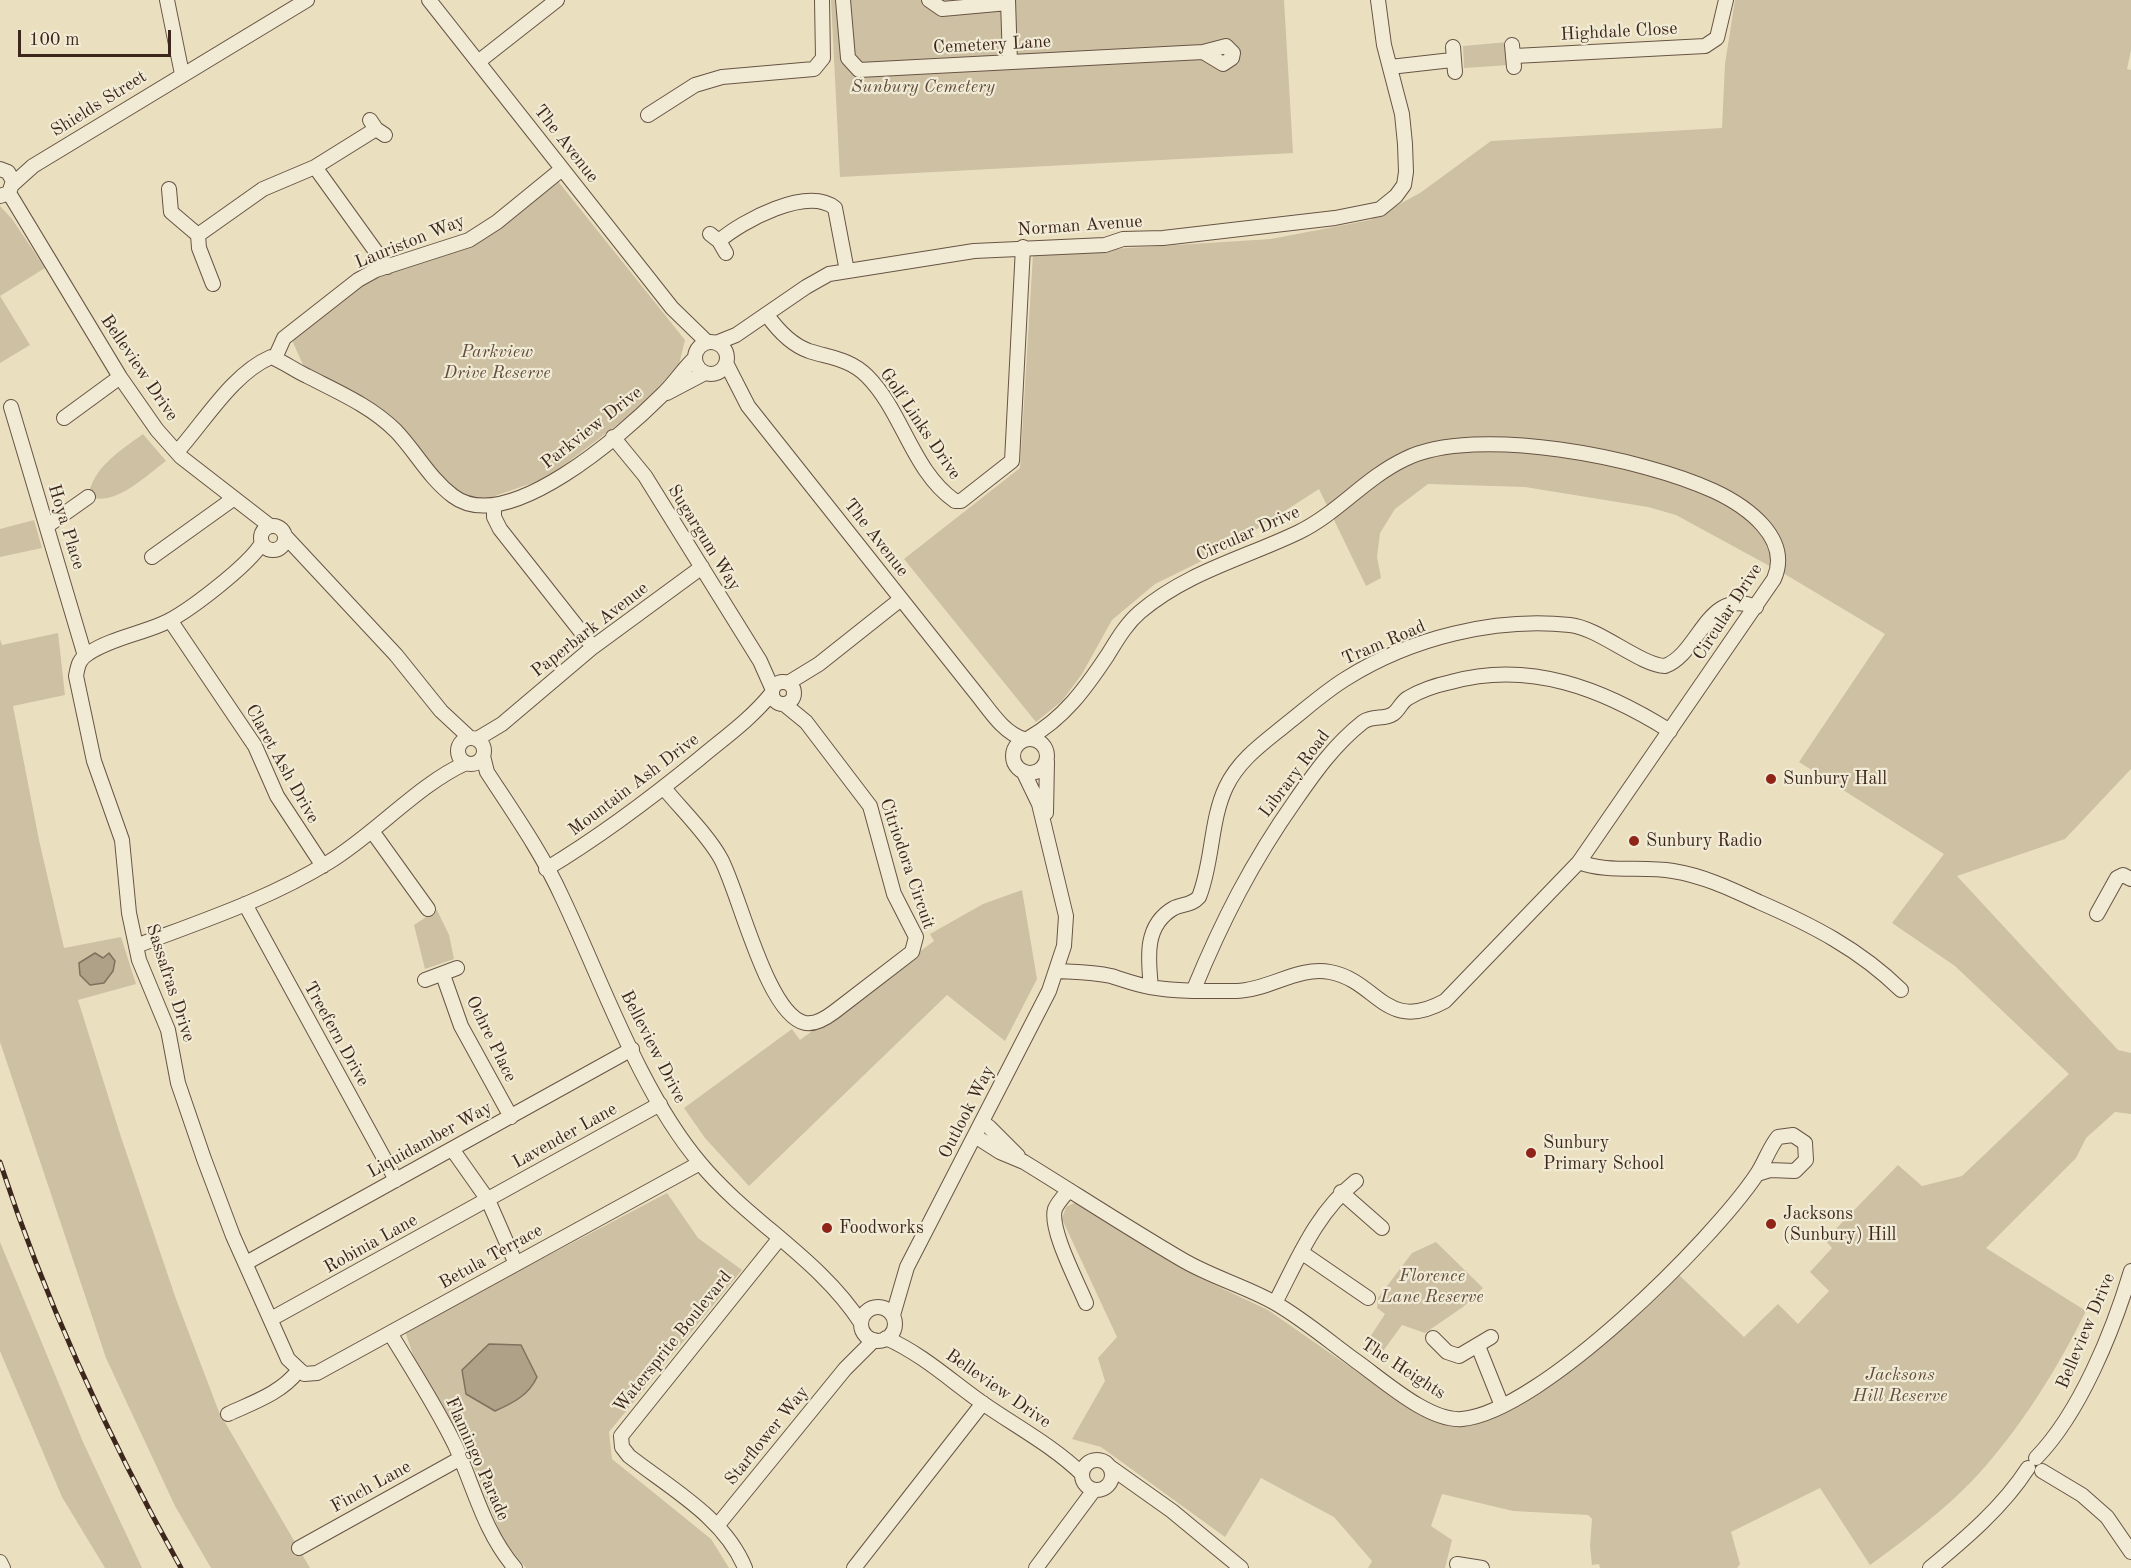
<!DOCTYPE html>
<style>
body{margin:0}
#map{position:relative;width:2131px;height:1568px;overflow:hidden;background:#eae0bf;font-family:"Old Standard TT",serif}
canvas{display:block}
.scale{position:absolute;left:18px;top:30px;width:153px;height:27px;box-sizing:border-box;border:3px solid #3d261c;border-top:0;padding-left:8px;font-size:18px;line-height:21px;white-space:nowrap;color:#3d261c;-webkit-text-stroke:4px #f1ebd5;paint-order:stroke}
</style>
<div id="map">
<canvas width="2131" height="1568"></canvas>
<div class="scale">100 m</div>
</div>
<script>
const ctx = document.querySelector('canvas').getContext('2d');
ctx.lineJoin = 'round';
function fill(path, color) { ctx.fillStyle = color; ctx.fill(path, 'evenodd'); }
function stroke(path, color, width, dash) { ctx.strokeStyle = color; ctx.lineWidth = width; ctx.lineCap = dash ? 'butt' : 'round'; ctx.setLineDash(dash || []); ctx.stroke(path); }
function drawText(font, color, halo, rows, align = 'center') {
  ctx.font = font + ' "Old Standard TT",serif'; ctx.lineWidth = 4.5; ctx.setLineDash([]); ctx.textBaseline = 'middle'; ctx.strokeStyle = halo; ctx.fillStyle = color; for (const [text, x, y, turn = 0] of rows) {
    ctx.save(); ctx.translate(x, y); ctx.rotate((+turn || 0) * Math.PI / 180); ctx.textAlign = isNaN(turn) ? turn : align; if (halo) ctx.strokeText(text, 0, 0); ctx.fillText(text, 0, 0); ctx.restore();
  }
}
const green = new Path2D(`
 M831 0H1284L1293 153 840 177Z
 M1735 0H2131V50L2127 69 2131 70V769L2065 839 1957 876 2118 1050 2131 1053V1114L2115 1112 2086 1138 2076 1158 1986 1248 2086 1311C2056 1371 2019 1431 1973 1480 1942 1512 1906 1539 1870 1565L1820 1488 1731 1532 1740 1564 1737 1568H1600L1599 1564 1592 1565 1590 1546 1592 1519 1588 1515 1513 1511 1442 1494 1431 1526 1452 1540 1445 1568H1368L1372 1561 1334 1517 1261 1478 1225 1537 1101 1447 1072 1439 1105 1381 1098 1358 1117 1337 1062 1219 1066 1207 1076 1202 1200 1278 1268 1310 1419 1415 1451 1425 1483 1422 1515 1406 1596 1351 1679 1275 1744 1337 1778 1304 1798 1324 1829 1291 1810 1272 1832 1248 1825 1240 1898 1165 1922 1186 1962 1176 2069 1074 1955 966 1892 923 1944 854 1799 762 1885 634 1788 576 1676 515 1648 507 1525 487 1428 484 1395 509 1380 533 1377 557 1381 578 1366 586 1319 489 1224 550 1155 584 1112 620 1082 674 1062 701 1036 722 904 559 1020 468 1033 254 1271 239 1370 220 1420 193 1491 141 1722 128 1725 64Z
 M1508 42 1509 65 1464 68 1463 46Z
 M557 180 685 340 675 381 547 478 480 501 440 482 380 416 305 369 291 338 362 281 466 243Z
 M0 206 12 219 45 268 0 296 30 345 0 363Z
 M143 434 166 461C144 477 117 506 88 497 93 467 120 451 143 434Z
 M34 520 42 548 0 557V529Z
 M58 633 65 695 13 706 39 840 64 948 121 937 136 984 78 1000 120 1134 176 1299 219 1412 310 1568H211L175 1506 106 1358 0 1042V639L2 645Z
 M1022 890 1037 979 1005 1041 947 995 749 1186 705 1138 684 1108 792 1029 800 1040 934 941 930 934 983 904Z
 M437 910 449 935 454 959 425 969 414 925Z
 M667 1193 698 1238 742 1270 609 1432 612 1459 711 1539 729 1568H526L503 1540 468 1452 419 1373 405 1331Z
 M0 1242 83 1442 142 1568H105L62 1497 0 1351Z
 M1436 1242 1483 1288 1463 1307 1425 1333 1402 1325 1378 1358 1363 1348 1385 1314 1377 1308 1378 1298 1412 1253Z`);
const water = new Path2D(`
 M95 953 103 958 109 953 115 961 113 971 104 983 90 985 80 975 79 963Z
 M489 1344 521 1345 537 1377C529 1395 513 1403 495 1411L466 1394 462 1370Z`);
const minor = new Path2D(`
 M167 0 182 74
 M429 0 672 308 707 342
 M843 0 848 58 859 70 1203 52 1226 46 1233 53 1232 58 1223 64 1203 52
 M929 0 942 9 1008 3
 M1008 0 1010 62
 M1512 45 1514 67
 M1453 47 1455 72
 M1515 56 1705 46 1717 38 1726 0
 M478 62 557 0
 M1390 67 1452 60
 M648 115 695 85 722 77 814 69 823 58 822 0
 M370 120 376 129 385 135
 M315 167 387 267
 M0 169 8 172 13 181 9 193 0 196
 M13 184 33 166 307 0
 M169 189 171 212 198 235 199 248 213 284
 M9 193 120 377 157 430 181 457 270 526
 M710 234 719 241 726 253
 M198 235 263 189 315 167 376 129
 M719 241C742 221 807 186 835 208L847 271
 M767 315C777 329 792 345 809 351 831 358 850 359 867 376 903 412 912 471 955 501H961L1012 461 1023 247
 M695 358a16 16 0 1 1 32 0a16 16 0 1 1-32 0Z
 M716 343 736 335 806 287 829 274 974 251 1105 245 1123 239 1163 238 1335 218 1380 209 1396 196 1404 185 1406 172 1405 144 1402 114 1384 45 1378 0
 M275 358 284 338 358 280 376 270 469 240 497 222 562 169
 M726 363 748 406 975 692C989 709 1003 733 1024 739
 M667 393 705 373
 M11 407 85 656
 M64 418 120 377
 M613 437 645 476 760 661 772 688
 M177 452C205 421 232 374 271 357 284 362 294 370 307 376 338 392 371 406 396 431 416 452 429 478 453 496 507 537 624 433 662 395 674 384 683 369 695 358
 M494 506V517L500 529 593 647
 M261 538a12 12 0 1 1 24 0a12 12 0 1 1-24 0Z
 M47 526 88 497
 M286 537 396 655 441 711 470 738
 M262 543C249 565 186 614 162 624 139 634 110 639 89 653 79 659 78 665 76 676L94 761 122 840 129 913 139 960 168 1030 178 1083 204 1159 233 1236 288 1359 304 1374 317 1373 700 1163
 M152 557 233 499
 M170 620 255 746 277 796 323 866
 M772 693a11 11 0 1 1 22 0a11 11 0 1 1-22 0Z
 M788 683 819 664 901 599
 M1029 738C1064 718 1085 689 1107 656 1117 640 1126 624 1140 612 1187 572 1245 558 1299 532 1338 513 1365 478 1405 459 1476 424 1643 458 1714 491 1746 506 1792 538 1774 579L1579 862 1445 1001C1385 1034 1378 981 1330 972 1298 966 1269 990 1237 991 1209 991 1178 992 1150 987 1137 985 1124 980 1111 976 1093 972 1075 972 1057 971
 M458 751a13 13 0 1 1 26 0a13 13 0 1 1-26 0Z
 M1013 756a17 17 0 1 1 34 0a17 17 0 1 1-34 0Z
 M477 739 502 724 593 647 702 567
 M483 756 487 772C513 812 542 853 562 897 602 981 640 1092 700 1163 748 1221 820 1259 861 1323
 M664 788C681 809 708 835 721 859 739 892 767 1015 805 1023 815 1025 826 1018 834 1012L912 952 916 937 894 894 870 806 806 722 784 704
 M1046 813 1047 761
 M372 831 428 909
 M1579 862C1606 873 1643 866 1673 871 1704 876 1731 889 1759 902 1812 925 1859 949 1901 990
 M546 869C601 836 650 799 699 759 724 738 751 719 771 694
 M245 904 396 1180
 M2097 914 2117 878 2123 875 2131 879
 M136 946C202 921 269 899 329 862 375 834 419 784 466 763
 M443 975 461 1026 511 1117
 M425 980 457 968
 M1151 987C1148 958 1144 925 1174 908 1183 904 1192 905 1199 897 1213 862 1210 821 1226 787 1240 758 1265 742 1289 722 1308 707 1327 690 1347 678 1411 638 1495 617 1570 625 1599 628 1640 665 1665 666 1700 653 1707 587 1756 607
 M1194 989C1222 921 1252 862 1295 801 1315 772 1335 744 1363 722 1373 715 1384 720 1393 714 1399 710 1401 702 1408 698 1421 690 1437 685 1451 682 1530 660 1603 689 1670 731
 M982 1122 989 1127 1018 1156
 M975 1136 1000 1152 1024 1162C1076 1194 1128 1228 1181 1259 1211 1277 1245 1286 1275 1303 1303 1319 1330 1342 1356 1361 1383 1380 1429 1422 1462 1419 1541 1412 1713 1240 1757 1174 1765 1162 1769 1148 1778 1137L1793 1135 1805 1143 1806 1160 1795 1171 1770 1170 1757 1174
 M452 1149 488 1200 516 1264
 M1069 1190C1064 1196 1058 1202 1055 1209 1049 1229 1078 1283 1086 1303
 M1341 1192 1382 1228
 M1301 1252 1368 1298
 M246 1263 632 1049
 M1275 1303C1298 1259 1316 1213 1356 1181
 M861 1324a17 17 0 1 1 34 0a17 17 0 1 1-34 0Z
 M893 1315 907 1267 1049 991 1064 946 1066 916 1039 804 1023 771
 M271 1319 660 1104
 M390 1333C412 1369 436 1406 455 1445 474 1487 484 1532 515 1568
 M886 1338C922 1354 950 1380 981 1402 1015 1426 1052 1445 1082 1474
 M1433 1338 1447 1352 1459 1356 1491 1337
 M1478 1346 1502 1406
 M228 1414C254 1402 281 1393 298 1371
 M2036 1458C2080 1413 2113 1331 2131 1271
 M1082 1475a15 15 0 1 1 30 0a15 15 0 1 1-30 0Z
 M1110 1467 1172 1511 1241 1568
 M2042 1471 2082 1495 2107 1517 2131 1552
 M717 1526 845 1369 874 1340
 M299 1548 461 1458
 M0 1562 3 1568
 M1457 1564 1482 1568
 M745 1568C725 1518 670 1488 629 1456L622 1447 621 1436 779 1239
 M854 1568 983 1403
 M1036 1568 1094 1490
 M1930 1568C1965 1539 2003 1507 2028 1468`);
const rail = new Path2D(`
 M0 1162C46 1303 109 1439 181 1568`);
const markers = [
 [1771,779,6,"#8f2418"],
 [1634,841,6,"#8f2418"],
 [1531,1153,6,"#8f2418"],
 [1771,1224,6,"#8f2418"],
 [827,1228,6,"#8f2418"]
];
const streetNames = [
 ["Highdale Close",1619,32,-3],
 ["Cemetery Lane",992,45,-3],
 ["Shields Street",99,104,-32],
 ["The Avenue",566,144,52],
 ["Norman Avenue",1080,226,-4],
 ["Lauriston Way",410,242,-22],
 ["Belleview Drive",139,368,56],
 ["Golf Links Drive",920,424,56],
 ["Parkview Drive",592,428,-38],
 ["Hoya Place",66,527,73],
 ["Circular Drive",1248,534,-24],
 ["Sugargum Way",704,538,58],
 ["The Avenue",876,538,52],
 ["Circular Drive",1728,612,-57],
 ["Paperbark Avenue",590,630,-38],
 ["Tram Road",1384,643,-23],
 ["Claret Ash Drive",282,764,61],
 ["Library Road",1295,774,-53],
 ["Mountain Ash Drive",634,785,-37],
 ["Citriodora Circuit",907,864,71],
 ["Sassafras Drive",170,983,72],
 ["Treefern Drive",336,1034,61],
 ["Ochre Place",491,1039,64],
 ["Belleview Drive",653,1047,63],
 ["Outlook Way",967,1112,-63],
 ["Lavender Lane",565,1136,-29],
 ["Liquidamber Way",430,1140,-29],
 ["Robinia Lane",371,1244,-29],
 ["Betula Terrace",491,1257,-29],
 ["Belleview Drive",2086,1331,-67],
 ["Watersprite Boulevard",673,1342,-51],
 ["The Heights",1403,1369,33],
 ["Belleview Drive",998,1389,35],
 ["Starflower Way",767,1436,-51],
 ["Flamingo Parade",477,1459,66],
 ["Finch Lane",371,1487,-29]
];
const parkNames = [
 ["Sunbury Cemetery",923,87],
 ["Parkview",497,352],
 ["Drive Reserve",497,373],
 ["Florence",1432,1276],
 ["Lane Reserve",1432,1297],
 ["Jacksons",1900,1375],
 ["Hill Reserve",1900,1396]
];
const poiNames = [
 ["Sunbury Hall",1783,779],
 ["Sunbury Radio",1646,841],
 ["Sunbury",1543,1143],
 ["Primary School",1543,1164],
 ["Jacksons",1783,1214],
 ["(Sunbury) Hill",1783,1235],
 ["Foodworks",839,1228]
];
fill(green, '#cdc0a3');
fill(water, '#afa188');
stroke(water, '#81705d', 1.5);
stroke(minor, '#685445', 16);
stroke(minor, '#f1ebd5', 14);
stroke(rail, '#3d261c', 5);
stroke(rail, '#f1ebd5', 3, [9]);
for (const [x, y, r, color] of markers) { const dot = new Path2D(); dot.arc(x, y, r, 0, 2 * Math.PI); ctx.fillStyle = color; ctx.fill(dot); stroke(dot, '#f1ebd5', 2); }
drawText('18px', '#3d261c', '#f1ebd5', streetNames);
drawText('italic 18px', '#614c3e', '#f1ebd5', parkNames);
drawText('18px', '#3d261c', '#f1ebd5', poiNames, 'left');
</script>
